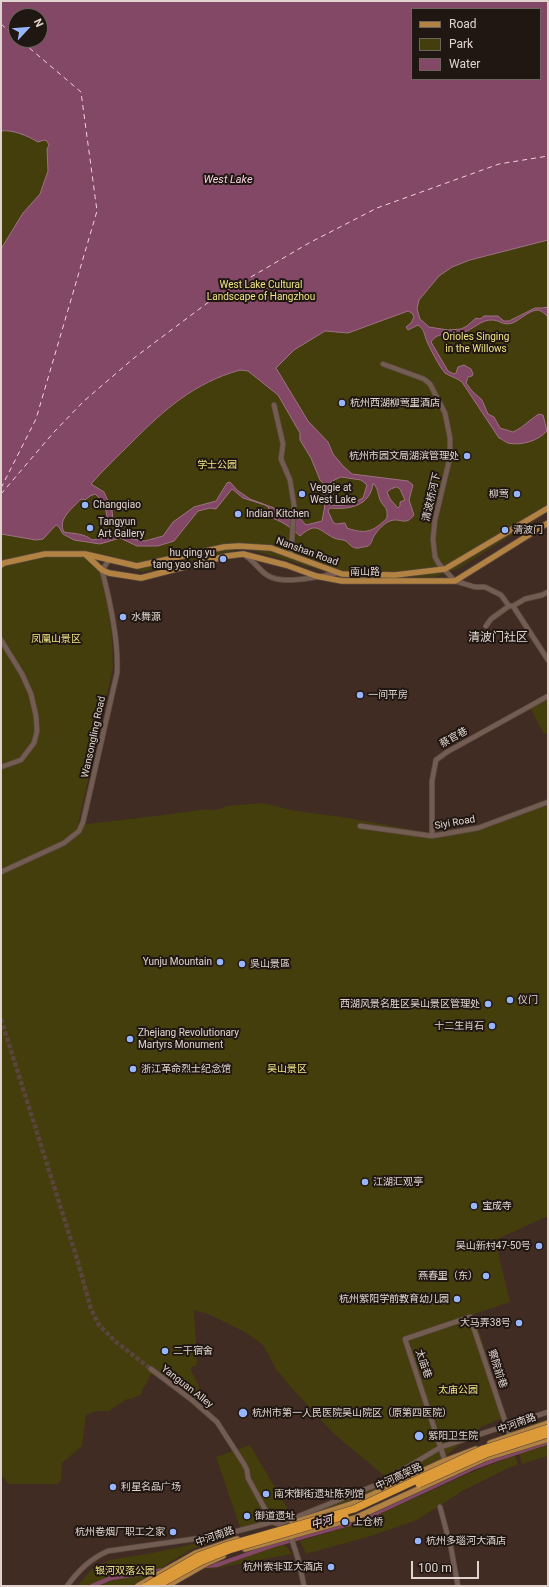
<!DOCTYPE html>
<meta charset="utf-8">
<style>
body{margin:0}
#map{position:relative;width:549px;height:1587px;overflow:hidden;background:#402c23;font-family:Roboto,sans-serif}
canvas{display:block}
.frame{position:absolute;inset:0;border:2px solid #e0d3cd;pointer-events:none}
.legend{position:absolute;left:411px;top:8px;width:130px;height:72px;box-sizing:border-box;background:#201713;border:1px solid #6d625d;margin:0;padding:5px 7px;list-style:none;font-size:12px;color:#e0d3cd}
.legend li{display:flex;align-items:center;gap:8px;height:20px}
.legend b{width:20px;border:1px solid #6d625d}
.north{position:absolute;left:8px;top:8px;width:40px;height:40px;box-sizing:border-box;background:#201713;border:1px solid #6d625d;border-radius:50%;rotate:64deg;font-size:11px;font-weight:700;line-height:16px;text-align:center;color:#e0d3cd}
.north::after{content:'';display:block;margin:auto;width:14px;height:18px;background:#97b6fd;clip-path:polygon(50% 0,100% 100%,50% 72%,0 100%)}
.scale{position:absolute;left:411px;top:1561px;width:68px;height:18px;box-sizing:border-box;border:2px solid #e0d3cd;border-top:0;padding-left:5px;font-size:12px;line-height:14px;white-space:nowrap;color:#e0d3cd;-webkit-text-stroke:3px #201713;paint-order:stroke}
</style>
<div id="map">
<canvas width="549" height="1587"></canvas>
<div class="frame"></div>
<ul class="legend">
<li><b style="height:5px;background:#b28242"></b>Road</li>
<li><b style="height:11px;background:#443d0c"></b>Park</li>
<li><b style="height:11px;background:#824865"></b>Water</li>
</ul>
<div class="north">N</div>
<div class="scale">100 m</div>
</div>
<script>
const ctx = document.querySelector('canvas').getContext('2d');
ctx.lineJoin = 'round';
function fill(path, color) { ctx.fillStyle = color; ctx.fill(path, 'evenodd'); }
function stroke(path, color, width, dash) { ctx.strokeStyle = color; ctx.lineWidth = width; ctx.lineCap = dash ? 'butt' : 'round'; ctx.setLineDash(dash || []); ctx.stroke(path); }
function drawText(font, color, halo, rows, align = 'center') {
  ctx.font = font + ' Roboto,"Noto Sans SC",sans-serif'; ctx.lineWidth = 4; ctx.setLineDash([]); ctx.textBaseline = 'middle'; ctx.strokeStyle = halo; ctx.fillStyle = color; for (const [text, x, y, turn = 0] of rows) {
    ctx.save(); ctx.translate(x, y); ctx.rotate((+turn || 0) * Math.PI / 180); ctx.textAlign = isNaN(turn) ? turn : align; if (halo) ctx.strokeText(text, 0, 0); ctx.fillText(text, 0, 0); ctx.restore();
  }
}
const green = new Path2D(`
 M1 1H548V512L458 569 435 577 347 578 252 550H237L142 572 98 557 107 597 112 637 113 667 78 825C118 820 159 816 200 810 209 809 218 812 226 806L263 803 291 810 348 818 441 835 467 832 548 800V1216L495 1240 510 1302 474 1314 505 1417 481 1427 442 1459 354 1503 282 1527 281 1523 290 1520 241 1530 216 1457 250 1445 293 1518 388 1479 333 1433 289 1385 276 1369 263 1345 245 1332 208 1314 194 1310 197 1365 190 1368 203 1395 200 1402 151 1374 145 1386 142 1389V1394L131 1399H127L109 1411H97L86 1415 82 1446 62 1463 61 1480 57 1484H8L1 1474ZM412 9H540V79H412ZM16 16H40V40H16Z
 M548 698V732L544 734 530 708Z
 M548 1444V1456L522 1464 519 1453Z
 M515 1455 518 1465 510 1467 464 1490 417 1520 374 1535 306 1554 300 1541 360 1523 470 1473Z
 M225 1537 192 1549 131 1586H77L93 1568 110 1560 157 1552Z
 M285 1545 292 1554 200 1571 230 1563 276 1546Z`);
const water = new Path2D(`
 M1 1H548V240L470 260 452 267 439 276 419 300 417 309 420 319 429 327 448 330 461 329 467 326 476 318 480 319 484 316H498L504 321H509L535 308H542L548 307V317C545 314 542 311 538 310 527 310 518 324 507 324 502 324 498 320 493 320 481 319 473 330 462 333 451 336 439 330 431 342L448 371 454 374 456 373 458 367 464 365 471 369 473 374 472 376 468 377 466 383 472 391 482 400 488 414 494 417 500 428 513 432C524 427 529 420 539 414L543 415 547 431C538 441 521 446 508 443 505 442 502 439 499 438L462 382C457 378 449 376 445 373 440 368 428 345 426 339 424 333 424 329 418 325L408 330 406 327 411 323 414 317 412 313 408 311 348 333 325 331 294 350 276 368 308 421 328 442 333 454 343 466 352 474 408 481 413 485 409 500 414 515C405 527 401 517 390 521 384 523 377 531 374 536 372 539 372 544 368 546 366 547 361 547 359 548 353 549 350 545 346 541 342 539 338 540 334 538 318 530 317 521 300 536 290 527 281 520 268 517L269 508 265 505 243 498 232 489 216 509 210 508 198 511 174 541 158 546H137L120 538 100 544 74 540 63 534 59 527 56 525 43 539 36 540 1 534V249L23 213 40 194 48 171 47 149 49 145 47 141 44 140 38 142C28 136 12 129 1 131ZM412 9H540V79H412ZM16 16H40V40H16ZM240 370 248 371 278 395 300 433V440L311 458 320 480 324 484 322 489 325 505 322 521 306 525 297 515C288 515 285 521 276 517L274 508 250 499 237 490 230 482 227 483 216 501 194 507 173 522 163 536 145 541 133 539 122 534 92 540C84 533 74 534 64 532 57 519 73 508 81 499L85 500 90 496 95 494 104 502 108 521H113L112 510 104 492 91 484C104 469 118 456 132 442 165 409 194 383 240 370ZM341 477 361 480 367 485 363 498C352 504 341 508 328 504L325 488 331 482ZM373 484H374C378 489 378 494 380 500 384 508 388 506 387 518 374 531 366 535 347 528L345 523 336 524 333 522 328 511 330 508C349 510 370 506 373 484ZM397 487 400 489 405 500 400 502V506L398 508 390 499 387 492 391 489Z`);
const canal = new Path2D(`
 M203 1566 217 1565 277 1544 359 1521 473 1468 500 1458 548 1442
 M92 1586 111 1578 164 1570`);
const ferry = new Path2D(`
 M1 24 16 37
 M1 488 36 419 97 211 81 92 20 40
 M1 494 54 432 84 401 134 358 210 301 309 243 377 208 499 164 548 156`);
const minorTunnel = new Path2D(`
 M1 1019 78 1262 91 1309 99 1325 116 1342 151 1369`);
const minor = new Path2D(`
 M383 364 424 379 430 384 445 413 450 438V457L435 520 433 539 435 557 439 564 455 581 475 587H485L501 595 509 606H513L548 660
 M274 405 283 444 281 459 290 480 294 505 291 556
 M246 556C255 562 260 571 267 575 282 586 320 576 338 573
 M513 606 525 599 542 595 548 592
 M486 626 491 619 509 606
 M1 640 22 674 31 694 36 716 37 731 34 743 21 760 1 767
 M360 826 432 836 478 828 548 802
 M432 836V781L436 760 447 752 548 696
 M1 872 64 843 79 831 83 822 117 673C119 640 110 601 102 570L109 560
 M151 1369 192 1400 217 1422 244 1464 247 1470 248 1478 272 1522
 M445 1461 405 1339 470 1317 510 1436
 M440 1507 451 1548 458 1586
 M290 1534 299 1562 304 1586
 M67 1586C79 1570 90 1559 108 1551L222 1535 272 1522 279 1524 381 1483 441 1447 548 1412`);
const major = new Path2D(`
 M86 555 102 570 109 573 141 578 227 556 243 554 286 565 316 576 342 581H455L548 523
 M1 565 4 563 45 554H85L137 566 224 547 239 546 271 548 342 574 395 575 445 569 548 508
 M490 1443 548 1423
 M292 1523 354 1503 442 1462 476 1449
 M245 1549 355 1518 486 1458 548 1439
 M138 1586 196 1553 237 1539
 M167 1586 207 1563 223 1556`);
const highwayBridge = new Path2D(`
 M419 1484 486 1454 548 1434
 M146 1586 198 1556 228 1545 354 1509 483 1449 548 1428
 M157 1586 202 1561 229 1550 345 1516`);
const markers = [
 [342,403,4,"#97b6fd"],
 [467,456,4,"#97b6fd"],
 [302,494,4,"#97b6fd"],
 [517,494,4,"#97b6fd"],
 [85,505,4,"#97b6fd"],
 [238,514,4,"#97b6fd"],
 [90,528,4,"#97b6fd"],
 [505,530,4,"#97b6fd"],
 [223,559,4,"#97b6fd"],
 [123,617,4,"#97b6fd"],
 [360,695,4,"#97b6fd"],
 [220,962,4,"#97b6fd"],
 [242,964,4,"#97b6fd"],
 [510,1000,4,"#97b6fd"],
 [488,1004,4,"#97b6fd"],
 [492,1026,4,"#97b6fd"],
 [130,1039,4,"#97b6fd"],
 [133,1069,4,"#97b6fd"],
 [365,1182,4,"#97b6fd"],
 [474,1206,4,"#97b6fd"],
 [539,1246,4,"#97b6fd"],
 [486,1276,4,"#97b6fd"],
 [457,1299,4,"#97b6fd"],
 [519,1323,4,"#97b6fd"],
 [165,1351,4,"#97b6fd"],
 [243,1413,5,"#97b6fd"],
 [419,1436,5,"#97b6fd"],
 [113,1487,4,"#97b6fd"],
 [266,1494,4,"#97b6fd"],
 [247,1516,4,"#97b6fd"],
 [345,1522,4,"#97b6fd"],
 [173,1532,4,"#97b6fd"],
 [418,1541,4,"#97b6fd"],
 [331,1567,4,"#97b6fd"]
];
const parkNames = [
 ["West Lake Cultural",261,285],
 ["Landscape of Hangzhou",261,297],
 ["Orioles Singing",476,337],
 ["in the Willows",476,349],
 ["学士公园",217,465],
 ["凤凰山景区",56,639],
 ["吴山景区",287,1069],
 ["太庙公园",458,1390],
 ["银河双落公园",125,1571]
];
const poiNames = [
 ["杭州西湖柳莺里酒店",350,403],
 ["杭州市园文局湖滨管理处",459,456,"right"],
 ["Veggie at",310,488],
 ["West Lake",310,500],
 ["柳莺",509,494,"right"],
 ["Changqiao",93,505],
 ["Indian Kitchen",246,514],
 ["Tangyun",98,522],
 ["Art Gallery",98,534],
 ["清波门",513,530],
 ["hu qing yu",215,553,"right"],
 ["tang yao shan",215,565,"right"],
 ["水舞源",131,617],
 ["一间平房",368,695],
 ["Yunju Mountain",212,962,"right"],
 ["吳山景區",250,964],
 ["仪门",518,1000],
 ["西湖风景名胜区吴山景区管理处",480,1004,"right"],
 ["十二生肖石",484,1026,"right"],
 ["Zhejiang Revolutionary",138,1033],
 ["Martyrs Monument",138,1045],
 ["浙江革命烈士纪念馆",141,1069],
 ["江湖汇观亭",373,1182],
 ["宝成寺",482,1206],
 ["吴山新村47-50号",531,1246,"right"],
 ["燕春里（东）",478,1276,"right"],
 ["杭州紫阳学前教育幼儿园",449,1299,"right"],
 ["大马弄38号",511,1323,"right"],
 ["二干宿舍",173,1351],
 ["杭州市第一人民医院吴山院区（原第四医院）",252,1413],
 ["紫阳卫生院",428,1436],
 ["利星名品广场",121,1487],
 ["南宋御街遗址陈列馆",274,1494],
 ["御道遗址",255,1516],
 ["上仓桥",353,1522],
 ["杭州卷烟厂职工之家",165,1532,"right"],
 ["杭州多瑙河大酒店",426,1541],
 ["杭州索非亚大酒店",323,1567,"right"]
];
const streetNames = [
 ["清波桥河下",432,497,-77],
 ["Nanshan Road",307,552,20],
 ["南山路",365,572],
 ["Wansongling Road",94,737,-78],
 ["蔡官巷",454,738,-29],
 ["Siyi Road",455,823,-10],
 ["太庙巷",423,1364,71],
 ["察院前巷",497,1369,72],
 ["Yanguan Alley",187,1387,38],
 ["中河南路",517,1424,-20],
 ["中河高架路",399,1477,-25],
 ["中河南路",215,1537,-19]
];
const waterNames = [
 ["West Lake",228,180],
 ["中河",322,1523,-17]
];
const quarterNames = [
 ["清波门社区",498,638]
];
fill(green, '#443d0c');
fill(water, '#824865');
stroke(water, '#9e7284', 1);
stroke(canal, '#824865', 4.5);
stroke(ferry, '#f5d0e0', 1, [5, 4]);
stroke(minorTunnel, '#58453c', 4.5, [4.5, 2]);
stroke(minor, '#5a4941', 6);
stroke(major, '#5a4941', 7);
stroke(minor, '#735c52', 4.5);
stroke(major, '#b28242', 5.5);
stroke(highwayBridge, '#5a4941', 8, []);
stroke(highwayBridge, '#dc9b38', 7);
for (const [x, y, r, color] of markers) { const dot = new Path2D(); dot.arc(x, y, r, 0, 2 * Math.PI); ctx.fillStyle = color; ctx.fill(dot); stroke(dot, '#201713', 1.5); }
drawText('10px', '#efe284', '#201713', parkNames);
drawText('10px', '#e0d3cd', '#201713', poiNames, 'left');
drawText('10px', '#e0d3cd', '#201713', streetNames);
drawText('italic 11px', '#f5d0e0', '#201713', waterNames);
drawText('12px', '#e0d3cd', '#201713', quarterNames);
</script>
